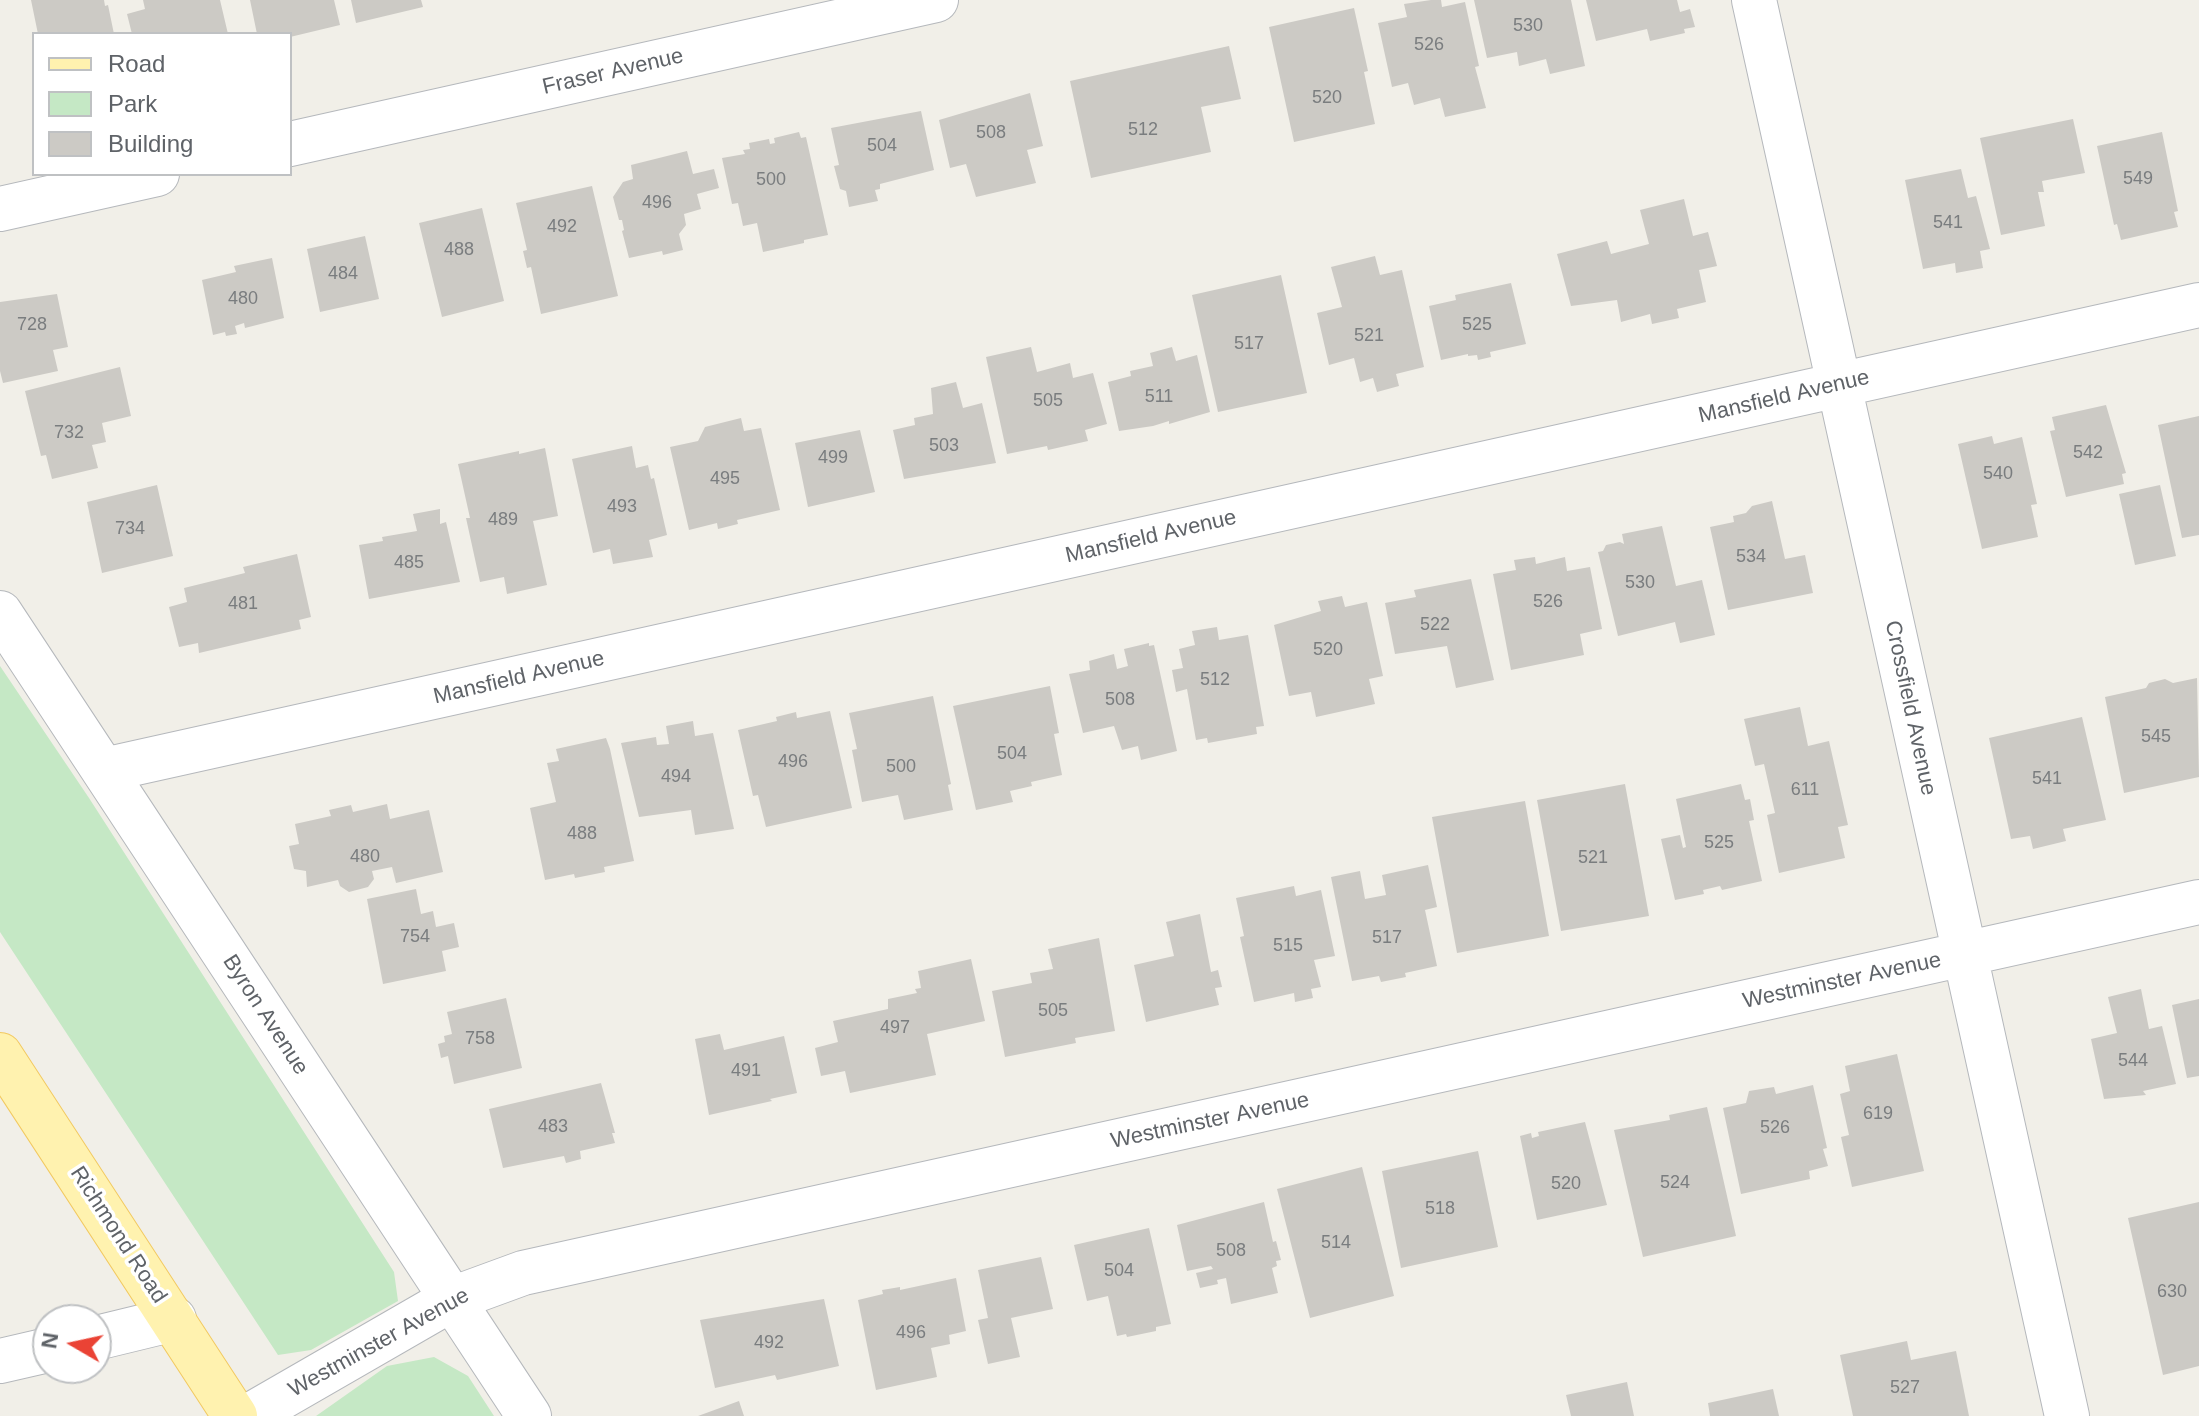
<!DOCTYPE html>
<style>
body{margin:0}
#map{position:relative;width:2199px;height:1416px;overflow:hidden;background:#f1efe8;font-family:Arial,sans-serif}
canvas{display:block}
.legend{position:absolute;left:32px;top:32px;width:260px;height:144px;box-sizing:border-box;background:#fff;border:2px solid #bfc1c3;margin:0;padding:10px 14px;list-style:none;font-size:24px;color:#5f6368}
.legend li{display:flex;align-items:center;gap:16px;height:40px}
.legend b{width:40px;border:2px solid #bfc1c3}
.north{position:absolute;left:32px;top:1304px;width:80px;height:80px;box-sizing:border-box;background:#fff;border:2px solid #bfc1c3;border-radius:50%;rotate:279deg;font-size:22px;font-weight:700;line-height:32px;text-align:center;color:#5f6368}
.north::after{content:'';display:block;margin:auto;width:28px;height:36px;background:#ea4335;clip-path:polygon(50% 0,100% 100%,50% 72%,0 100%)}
</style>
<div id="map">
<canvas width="2199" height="1416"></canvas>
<ul class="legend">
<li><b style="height:10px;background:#fff2af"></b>Road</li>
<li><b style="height:22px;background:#c5e8c5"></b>Park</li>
<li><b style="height:22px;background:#cccac5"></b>Building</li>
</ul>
<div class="north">N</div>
</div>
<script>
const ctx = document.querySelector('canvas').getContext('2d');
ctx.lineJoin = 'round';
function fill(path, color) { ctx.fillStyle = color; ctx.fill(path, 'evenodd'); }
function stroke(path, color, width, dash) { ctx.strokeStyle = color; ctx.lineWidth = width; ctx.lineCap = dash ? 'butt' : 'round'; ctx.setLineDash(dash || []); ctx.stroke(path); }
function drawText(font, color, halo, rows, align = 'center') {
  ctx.font = font + ' Arial,sans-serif'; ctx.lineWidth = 7; ctx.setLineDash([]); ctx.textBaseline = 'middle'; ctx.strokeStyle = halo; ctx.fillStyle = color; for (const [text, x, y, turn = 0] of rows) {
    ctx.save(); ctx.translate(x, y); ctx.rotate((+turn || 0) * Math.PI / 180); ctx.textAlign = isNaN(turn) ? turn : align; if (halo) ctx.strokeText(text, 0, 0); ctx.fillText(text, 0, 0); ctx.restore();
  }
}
const green = new Path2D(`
 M0 666 89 798 394 1272 398 1301 311 1350 278 1355 0 932Z
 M434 1357 468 1376 494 1416H316L387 1366Z`);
const building = new Path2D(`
 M31 0H104L105 6 108 5 114 34H38Z
 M143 0H220L228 34H132L127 14 145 9Z
 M250 0H334L340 25 290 37V34H257Z
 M351 0H421L423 7 356 23Z
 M1431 0H1441L1442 7 1465 2 1479 66 1475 67 1486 108 1445 117 1440 98 1414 105 1408 83 1392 87 1378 23 1407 17 1404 4Z
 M1474 0H1571L1585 66 1550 74 1546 59 1519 66 1517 52 1487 58Z
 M1586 0H1677L1680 12 1690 9 1695 27 1684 29 1685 33 1650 41 1647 29 1596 41Z
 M1354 8 1368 71 1364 72 1375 124 1294 142 1269 27Z
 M1229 46 1241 99 1201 107 1211 152 1091 178 1070 81Z
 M1030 93 1043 146 1027 150 1036 183 976 197 966 164 950 168 939 120Z
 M921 111 934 170 880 184V189L875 190 878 201 849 207 846 191 840 189 834 166 839 165 831 128Z
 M2073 119 2085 173 2042 181 2044 192H2038L2045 226 2001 235 1980 138Z
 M799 132 801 138 806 137 828 235 804 240V243L763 252 757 223 743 226 738 203 732 204 722 158 745 154 743 150 750 149 749 143 769 139 770 144 775 143 774 138Z
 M2162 132 2178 211 2174 212 2178 227 2121 240 2117 224 2114 225 2097 146Z
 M687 151 693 174 714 169 719 188 697 194 701 209 684 214 686 225 679 234 683 250 663 255 662 251 629 258 622 231 624 230 622 220H619L613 197 623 182 633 179 631 165Z
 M1961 169 1968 198 1976 196 1990 249 1980 251 1983 268 1956 273 1955 263 1923 269 1905 180Z
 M592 186 618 296 541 314 531 267 527 268 523 251 527 250 516 203Z
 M1684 199 1693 236 1708 232 1717 266 1699 270 1706 302 1677 309 1679 318 1652 324 1650 314 1621 322 1617 300 1571 306 1557 254 1607 241 1611 254 1649 244 1640 210Z
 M482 208 504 301 442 317 419 223Z
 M365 236 379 299 320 312 307 249Z
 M1375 256 1380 275 1402 270 1424 367 1396 374 1399 386 1377 392 1373 378 1360 382 1354 358 1329 365 1317 313 1342 307 1331 267Z
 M272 258 284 318 245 328 244 323 235 326 237 334 226 336 225 332 213 335 202 280 236 272 234 266Z
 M1281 275 1307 393 1218 412 1192 295Z
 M1511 283 1526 344 1490 352 1491 357 1478 360 1477 355 1468 356V354L1441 360 1429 306 1456 300 1455 295Z
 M57 294 68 347 53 350 58 371 3 383 0 371V302Z
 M1031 347 1037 372 1070 363 1073 378 1093 373 1107 424 1085 430 1088 441 1048 450 1047 446 1007 454 986 357Z
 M1172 347 1176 361 1197 355 1210 412 1169 424V421L1153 426 1119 431 1108 382 1131 376 1130 371 1153 366 1150 353Z
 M120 367 131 416 102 423 106 442 92 445 98 468 52 479 46 455 41 456 25 391Z
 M956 382 963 408 982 403 996 463 904 479 893 430 915 425 914 418 933 414 931 388Z
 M2106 405 2126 473 2122 474 2124 484 2066 497 2050 431 2055 430 2052 417Z
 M2199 416V535L2182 538 2158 425Z
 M741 418 744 431 761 428 780 510 737 520 738 524 718 529 717 523 689 530 670 447 698 441 705 427Z
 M860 430 875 492 808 507 795 443Z
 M1992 436 1994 444 2022 437 2037 504 2031 505 2038 537 1982 549 1958 444Z
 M632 446 636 468 648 465 651 479 654 478 667 535 649 540 653 557 613 564 610 549 593 553 572 459Z
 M545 448 558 516 533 521 547 585 507 594 504 577 480 582 466 518H470L458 464 519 451V454Z
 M157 485 173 556 102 573 87 502Z
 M2160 485 2176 556 2135 565 2119 494Z
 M1772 501 1785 559 1805 555 1813 593 1728 610 1710 527 1734 522 1733 516 1746 513 1752 506Z
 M440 509V524L446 522 460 582 369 599 359 545 383 541 382 537 417 531 413 514Z
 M1662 526 1676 586 1702 580 1715 635 1680 643 1675 622 1618 636 1598 552 1603 551 1606 545 1620 542 1624 544 1622 534Z
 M297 554 311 617 299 620 301 629 199 653 198 643 179 647 169 607 187 602 184 588 245 573 243 567Z
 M1535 557 1536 564 1565 557 1567 571 1590 567 1602 629 1580 634 1584 655 1511 670 1493 574 1516 570 1514 560Z
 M1471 579 1494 680 1456 688 1447 646 1395 654 1385 603 1416 597 1414 590Z
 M1342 596 1345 607 1367 602 1383 676 1369 679 1375 704 1316 717 1311 692 1289 696 1274 625 1321 611 1318 601Z
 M1217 627 1219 640 1248 635 1264 726 1256 727 1257 734 1208 743 1207 738 1196 740 1187 689 1176 692 1172 670 1183 668 1179 649 1195 645 1192 631Z
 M1149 643V646L1154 645 1177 751 1141 760 1138 746 1122 750 1114 726 1083 733 1069 674 1090 670 1089 661 1114 654 1117 669 1128 666 1124 649Z
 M2197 678 2199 777 2124 793 2105 697 2146 688 2149 683 2165 679 2173 683Z
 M1050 686 1059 733 1054 734 1062 775 1031 782 1032 786 1010 791 1013 802 976 810 953 706Z
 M933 696 951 784 948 785 953 810 904 820 898 795 862 802 852 750 857 749 849 713Z
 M1800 707 1808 746 1829 741 1848 825 1838 827 1845 858 1779 873 1767 815 1775 813 1764 764 1755 766 1744 719Z
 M830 711 852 808 766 827 758 795 753 796 738 730 777 721 776 717 796 712 797 718Z
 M2082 717 2106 820 2063 829 2066 841 2033 849 2030 836 2011 839 1989 738Z
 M693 721 695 736 713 733 734 829 695 835 691 810 639 817 621 743 656 737 657 745 669 744 666 726Z
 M606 738 610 749 634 861 604 867 605 872 575 878 574 874 545 880 530 808 556 802 547 763 559 761 556 749Z
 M1625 784 1649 916 1561 931 1537 800Z
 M1741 784 1745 800 1750 799 1754 820 1749 821 1762 881 1722 890 1720 886 1703 890 1704 894 1675 900 1661 839 1680 835 1683 848 1686 847 1676 799Z
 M1525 801 1549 936 1457 953 1432 817Z
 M387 804 390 819 429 810 443 872 396 883 392 867 372 871 374 879 368 887 349 892 340 886 338 880 307 887 306 871 294 869 289 846 299 844 295 824 331 816 329 810 351 805 353 812Z
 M1428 865 1437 907 1425 910 1437 966 1405 973 1406 977 1381 982 1379 976 1352 981 1331 877 1360 871 1365 899 1386 895 1382 875Z
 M1294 886 1296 896 1321 890 1335 956 1314 960 1321 987 1311 989 1313 998 1295 1002 1294 993 1254 1002 1240 937 1244 936 1236 898Z
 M416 889 421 914 433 911 436 927 454 923 459 947 442 951 446 971 383 984 367 899Z
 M1200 914 1211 972 1218 970 1222 987 1215 988 1219 1005 1146 1022 1134 965 1174 956 1166 922Z
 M1099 938 1115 1031 1075 1038 1076 1043 1005 1057 992 991 1032 983 1030 973 1053 969 1048 949Z
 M971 959 985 1021 927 1034 936 1075 850 1093 845 1071 821 1076 815 1048 838 1042 833 1021 888 1009V999L917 993 915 989 921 988 918 971Z
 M2141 989 2149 1029 2162 1026 2176 1084 2143 1091 2146 1095 2104 1099 2091 1039 2117 1033 2108 997Z
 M506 998 522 1068 454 1084 448 1056 441 1058 438 1044 445 1042 444 1036 452 1034 447 1012Z
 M2199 999V1076L2187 1078 2172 1005Z
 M720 1034 724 1050 784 1036 797 1093 770 1099 772 1101 709 1115 695 1039Z
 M1897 1054 1924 1171 1852 1187 1841 1137 1849 1135 1840 1094 1850 1091 1845 1066Z
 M601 1083 615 1133H612L615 1143 580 1151 581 1159 566 1163 564 1156 503 1168 489 1109Z
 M1813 1085 1827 1148 1823 1149 1828 1166 1809 1171 1810 1179 1741 1194 1723 1108 1746 1103 1749 1091 1774 1087 1776 1094Z
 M1707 1107 1736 1236 1643 1257 1614 1130 1670 1120 1669 1115Z
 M1585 1122 1607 1205 1537 1220 1520 1136 1531 1133 1532 1138 1539 1136 1538 1132Z
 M1478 1151 1498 1247 1401 1268 1382 1171Z
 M1362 1167 1394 1296 1310 1318 1277 1189Z
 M1264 1202 1273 1242 1276 1241 1281 1260 1276 1261 1277 1266 1272 1268 1278 1293 1231 1304 1226 1278 1217 1280 1218 1284 1200 1288 1196 1273 1213 1269 1211 1266 1187 1271 1177 1225Z
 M2199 1202V1366L2163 1375 2128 1218Z
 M1149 1228 1171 1324 1156 1327V1331L1127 1337 1126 1334 1117 1336 1108 1296 1087 1301 1074 1245Z
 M1041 1257 1053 1309 1011 1318 1020 1357 988 1364 978 1320 988 1318 978 1270Z
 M956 1278 966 1331 949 1335 950 1344 931 1348 937 1377 876 1390 858 1300 883 1294 882 1290 900 1287V1290Z
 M824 1299 839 1366 777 1380 775 1375 715 1388 700 1320Z
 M1907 1341 1911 1360 1956 1351 1969 1416H1853L1840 1355Z
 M1627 1382 1634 1416H1571L1566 1395Z
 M1773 1389 1779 1416H1710L1708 1403Z
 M739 1401 744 1416H698Z`);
const minor = new Path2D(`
 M1754 0 2067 1416
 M290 144 936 0
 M0 209 157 174
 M0 613 529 1416
 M104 770 2199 305
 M96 1338 174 1319
 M0 1361 48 1350
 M249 1416 452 1299 523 1273 2199 902`);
const major = new Path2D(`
 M0 1055 235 1416`);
const numberNames = [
 ["530",1528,26],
 ["526",1429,45],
 ["520",1327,98],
 ["512",1143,130],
 ["508",991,133],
 ["504",882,146],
 ["549",2138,179],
 ["500",771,180],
 ["496",657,203],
 ["541",1948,223],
 ["492",562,227],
 ["488",459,250],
 ["484",343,274],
 ["480",243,299],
 ["728",32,325],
 ["525",1477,325],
 ["521",1369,336],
 ["517",1249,344],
 ["511",1159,397],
 ["505",1048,401],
 ["732",69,433],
 ["503",944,446],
 ["542",2088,453],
 ["499",833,458],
 ["540",1998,474],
 ["495",725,479],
 ["493",622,507],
 ["489",503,520],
 ["734",130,529],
 ["534",1751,557],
 ["485",409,563],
 ["530",1640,583],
 ["526",1548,602],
 ["481",243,604],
 ["522",1435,625],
 ["520",1328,650],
 ["512",1215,680],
 ["508",1120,700],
 ["545",2156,737],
 ["504",1012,754],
 ["496",793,762],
 ["500",901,767],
 ["494",676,777],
 ["541",2047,779],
 ["611",1805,790],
 ["488",582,834],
 ["525",1719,843],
 ["480",365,857],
 ["521",1593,858],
 ["754",415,937],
 ["517",1387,938],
 ["515",1288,946],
 ["505",1053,1011],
 ["497",895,1028],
 ["758",480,1039],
 ["544",2133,1061],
 ["491",746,1071],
 ["619",1878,1114],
 ["483",553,1127],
 ["526",1775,1128],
 ["524",1675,1183],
 ["520",1566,1184],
 ["518",1440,1209],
 ["514",1336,1243],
 ["508",1231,1251],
 ["504",1119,1271],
 ["630",2172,1292],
 ["496",911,1333],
 ["492",769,1343],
 ["527",1905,1388]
];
const streetNames = [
 ["Fraser Avenue",613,72,-13],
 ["Mansfield Avenue",1784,397,-13],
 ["Mansfield Avenue",1151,537,-13],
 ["Mansfield Avenue",519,678,-13],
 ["Crossfield Avenue",1910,708,78],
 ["Westminster Avenue",1842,981,-12],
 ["Byron Avenue",265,1015,57],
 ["Westminster Avenue",1210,1121,-12],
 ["Richmond Road",118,1235,57],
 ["Westminster Avenue",379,1343,-29]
];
fill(green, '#c5e8c5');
fill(building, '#cccac5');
stroke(minor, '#b5b8bc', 46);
stroke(major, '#f2c960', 46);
stroke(minor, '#fff', 44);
stroke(major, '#fff2af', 44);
drawText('18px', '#7a7d7f', null, numberNames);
drawText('22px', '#5f6368', '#fff', streetNames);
</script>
